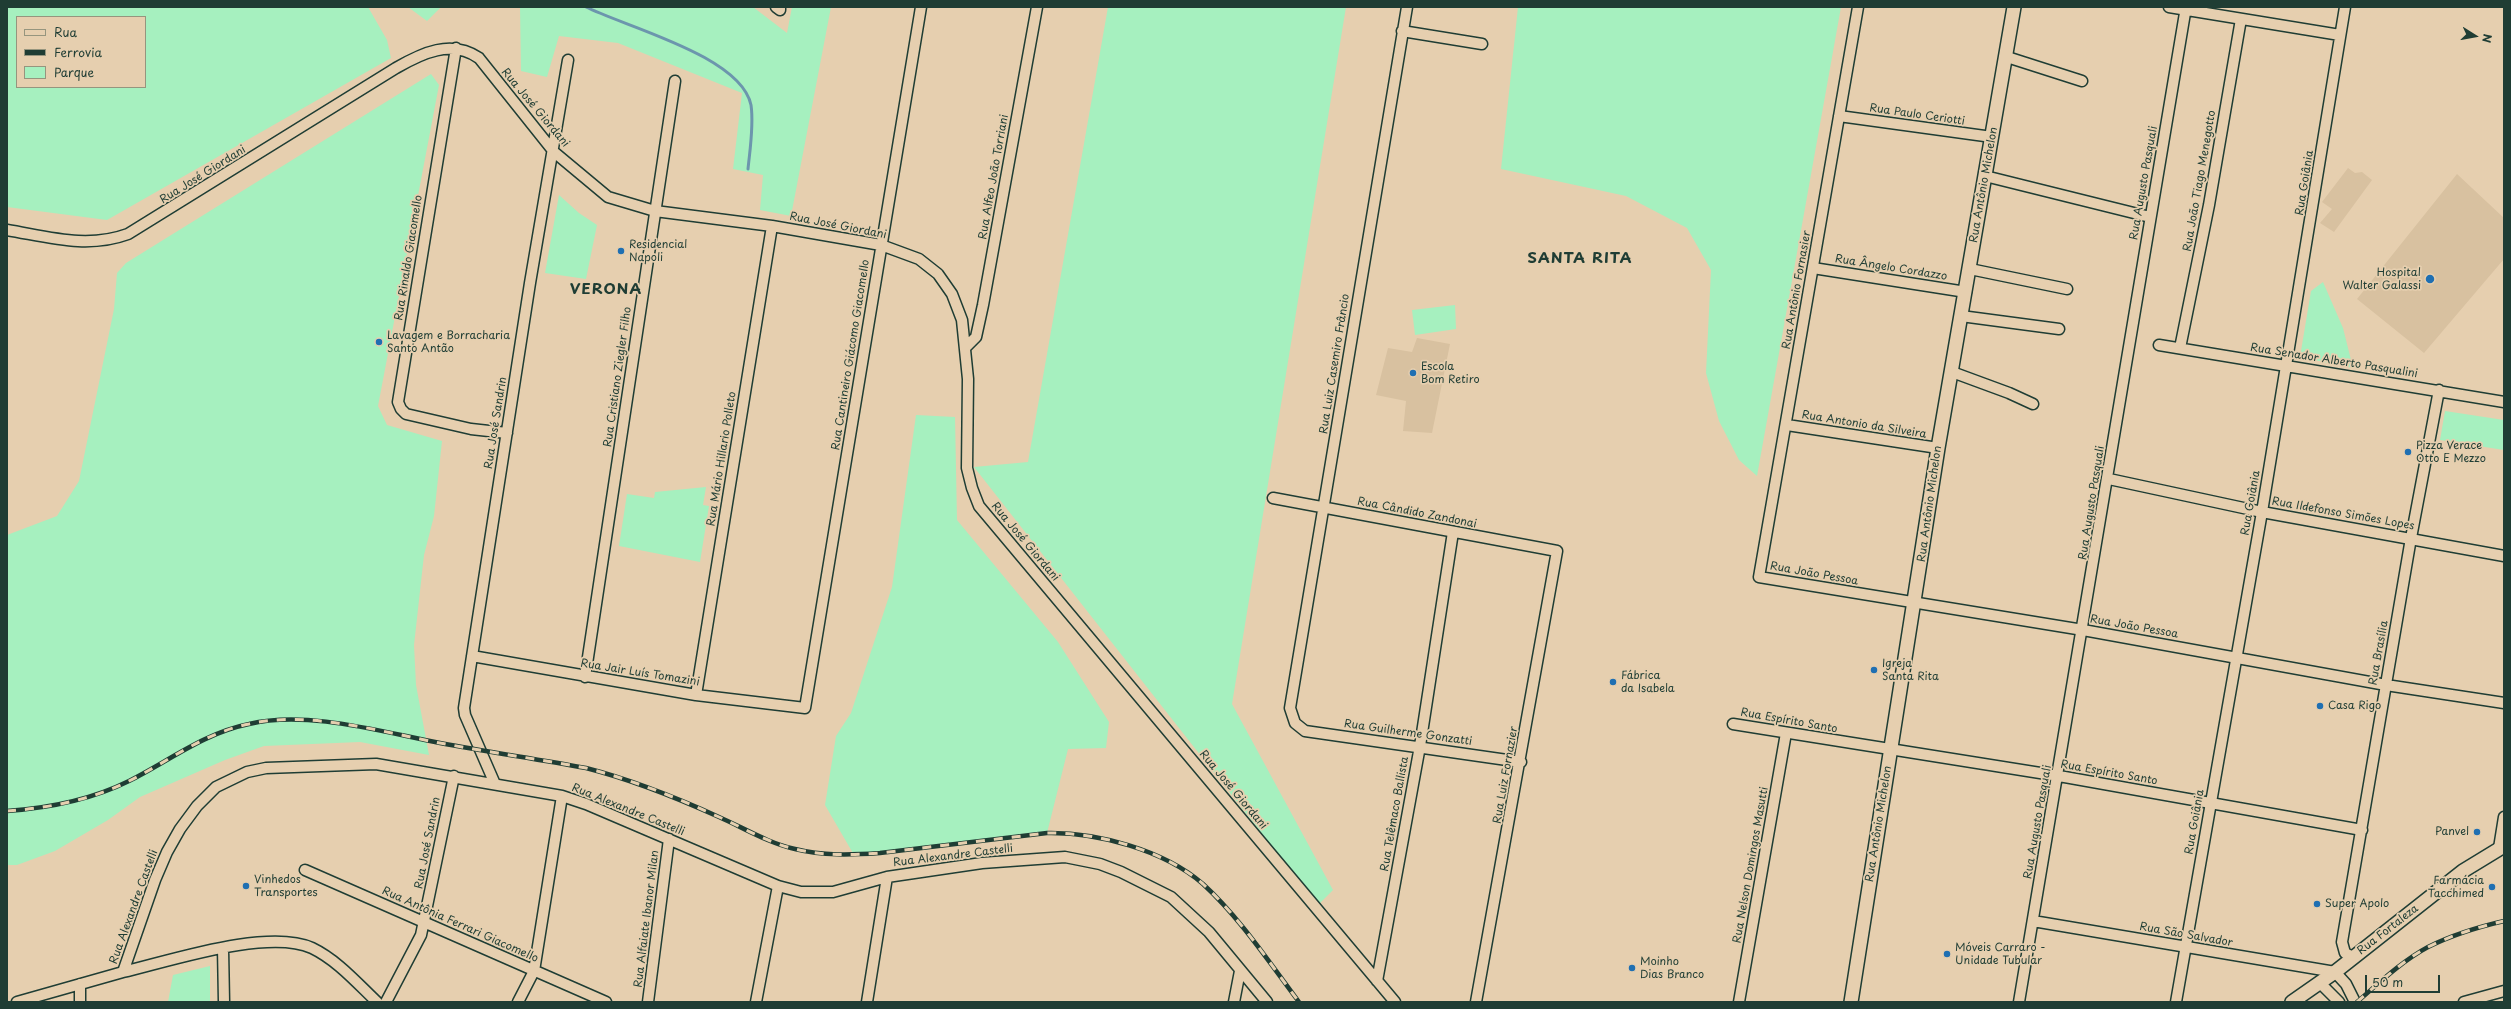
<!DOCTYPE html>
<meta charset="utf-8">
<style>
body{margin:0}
#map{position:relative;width:2511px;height:1009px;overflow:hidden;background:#e6cfaf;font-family:"Playpen Sans",sans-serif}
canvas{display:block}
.frame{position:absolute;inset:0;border:8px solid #1f3d34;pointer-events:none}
.legend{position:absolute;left:16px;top:16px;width:130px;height:72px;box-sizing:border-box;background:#e6cfaf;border:1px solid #96957e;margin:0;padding:5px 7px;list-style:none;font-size:12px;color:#1f3d34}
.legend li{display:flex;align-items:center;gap:8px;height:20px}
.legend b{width:20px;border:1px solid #96957e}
.north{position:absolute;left:2455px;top:16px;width:40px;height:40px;-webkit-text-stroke:3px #e6cfaf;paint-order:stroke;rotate:101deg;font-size:11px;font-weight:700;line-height:16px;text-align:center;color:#1f3d34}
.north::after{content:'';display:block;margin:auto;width:14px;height:18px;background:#1f3d34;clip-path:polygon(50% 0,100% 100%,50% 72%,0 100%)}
.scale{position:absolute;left:2365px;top:975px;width:75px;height:18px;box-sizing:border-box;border:2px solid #1f3d34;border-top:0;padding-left:5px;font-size:12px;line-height:14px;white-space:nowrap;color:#1f3d34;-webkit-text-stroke:3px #e6cfaf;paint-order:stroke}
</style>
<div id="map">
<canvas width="2511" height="1009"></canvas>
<div class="frame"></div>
<ul class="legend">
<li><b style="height:5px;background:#e6cfaf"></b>Rua</li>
<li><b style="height:5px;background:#1f3d34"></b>Ferrovia</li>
<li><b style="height:11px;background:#a6f0bf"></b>Parque</li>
</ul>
<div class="north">N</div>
<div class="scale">50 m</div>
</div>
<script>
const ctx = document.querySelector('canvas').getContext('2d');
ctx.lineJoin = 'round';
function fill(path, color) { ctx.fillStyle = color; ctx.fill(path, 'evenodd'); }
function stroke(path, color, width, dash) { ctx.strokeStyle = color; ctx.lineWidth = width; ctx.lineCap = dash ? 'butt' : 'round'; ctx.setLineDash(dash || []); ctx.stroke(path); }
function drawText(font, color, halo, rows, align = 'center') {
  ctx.font = font + ' "Playpen Sans",sans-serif'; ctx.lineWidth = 3.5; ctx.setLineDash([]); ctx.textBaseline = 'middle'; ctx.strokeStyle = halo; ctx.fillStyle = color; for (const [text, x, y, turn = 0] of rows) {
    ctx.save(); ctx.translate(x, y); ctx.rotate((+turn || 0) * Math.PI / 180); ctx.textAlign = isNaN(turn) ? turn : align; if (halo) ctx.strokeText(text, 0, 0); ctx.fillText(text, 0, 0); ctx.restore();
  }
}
const built = new Path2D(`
 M2348 168 2355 173 2362 172 2372 180 2334 232 2320 223 2332 209 2322 202Z
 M2457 174 2504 218V259L2424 353 2357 299Z
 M1417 338 1450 344 1432 433 1403 431 1406 401 1376 395 1388 348 1412 352Z`);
const green = new Path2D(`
 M7 7H368L387 40 391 58 107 220 7 207ZM17 17H145V87H17Z
 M408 7H441L427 21Z
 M520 7H753L787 33 792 7H831L791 216 760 210 763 175 733 169 742 93 618 43 559 36 547 77 521 71Z
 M1108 7H1346L1232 704 1333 890 1318 905 974 467 1028 462Z
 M1518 7H1841L1757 476 1739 460 1719 421 1706 373 1711 270 1687 228 1626 196 1501 169Z
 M431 74 439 85 378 406 387 425 442 441 434 516 424 555 414 645 416 685 429 755 360 742 264 746 225 760 140 797 108 820 55 851 17 865H7V535L57 516 79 481 114 309 117 273 126 263Z
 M559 195 579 213 597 225 586 279 545 273Z
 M2323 282 2343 328 2353 368 2300 357 2311 291Z
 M1455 305 1456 329 1415 335 1412 310Z
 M2445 411 2504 420V450L2440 440Z
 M916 415 955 417 957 520 1058 642 1109 722 1106 748 1068 749 1047 833 854 855 825 805 836 736 851 713 892 587Z
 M706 487 703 505 709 506 700 562 619 546 627 494 654 498 655 492Z
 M210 966V1002H168L173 975Z`);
const stream = new Path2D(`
 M586 7C626 27 741 56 751 105 754 125 750 149 748 169`);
const minor = new Path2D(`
 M776 7 780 10V7
 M1407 7 1290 708 1295 723 1305 731 1521 762
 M1858 7 1759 577 2083 630 2386 685 2504 703
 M2169 7 2340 35
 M1402 31 1482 44
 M456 48 398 402 401 409 406 414 471 429 507 433
 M2007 57 2082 81
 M1839 116 1992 137
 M1985 176 2150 217
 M7 230C49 237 87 249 128 234L396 68C422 53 451 39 479 58L554 152 608 197 655 211 772 226 881 245 919 259 938 274 952 294 962 320 968 379 967 468 972 488 979 506 1395 1002
 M1813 268 1966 292
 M1970 269 2067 289
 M1961 316 2059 329
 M2159 345 2504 402
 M966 347 976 337 983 305 1037 7
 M2180 348 2209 205 2241 19
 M1952 372 2009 393 2033 404
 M1787 425 1938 448
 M2109 479 2262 512 2504 556
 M1273 498 1557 551 1476 1002
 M472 656 696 695 805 708 921 7
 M585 677 675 81
 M696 695 772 226
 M1733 724 2059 776 2362 830
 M495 784 465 715 464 708 530 283 568 60
 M2499 848 2504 817
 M305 870 606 1002
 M2033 921 2335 972 2346 984 2355 1002
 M223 948 224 1002
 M2353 957 2345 953 2342 942 2411 538 2439 390
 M123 972C170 961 268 928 312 948 337 960 357 983 377 1002
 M1377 981 1420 746 1453 532
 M2319 982 2339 1002
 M17 1002 123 972 155 880 167 852 180 829 197 806 216 787 247 772 266 768 376 764 562 796 586 804 778 886 801 892H833L887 877 982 863 1065 857 1100 864 1121 872 1171 897 1209 932 1267 1002
 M80 1002V984
 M386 1002 421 935 454 776
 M518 1002 534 971 562 796
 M648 1002 669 839
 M756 1002 778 886
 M867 1002 887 877
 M1234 1002 1240 971
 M1739 1002 1786 733
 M2019 1002 2186 7
 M2176 1002 2262 512 2345 7
 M2464 1002 2504 991`);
const major = new Path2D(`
 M1851 1002 1938 448 2014 7
 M2292 1002 2335 972 2463 871 2504 846`);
const rail = new Path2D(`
 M7 811C49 808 91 800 129 781 169 761 204 733 249 724 307 710 382 732 440 743 488 752 537 759 586 768 633 780 675 797 719 817 744 828 768 843 795 849 823 856 851 855 880 853L1047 833C1097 832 1164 850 1203 884 1240 918 1269 962 1299 1002
 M2357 1002C2379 983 2402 961 2428 947 2452 935 2478 927 2504 921`);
const markers = [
 [621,251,4,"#1f6fb2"],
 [2430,279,5,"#1f6fb2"],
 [379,342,4,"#1f6fb2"],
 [1413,373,4,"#1f6fb2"],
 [2408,452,4,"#1f6fb2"],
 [1874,670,4,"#1f6fb2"],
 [1613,682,4,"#1f6fb2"],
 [2320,706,4,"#1f6fb2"],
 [2477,832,4,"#1f6fb2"],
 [246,886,4,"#1f6fb2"],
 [2492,887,4,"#1f6fb2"],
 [2317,904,4,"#1f6fb2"],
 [1947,954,4,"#1f6fb2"],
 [1632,968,4,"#1f6fb2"]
];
const streetNames = [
 ["Rua José Giordani",535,108,50],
 ["Rua Paulo Ceriotti",1917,115,8],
 ["Rua José Giordani",203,175,-32],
 ["Rua Alfeo João Torriani",994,177,-80],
 ["Rua João Tiago Menegotto",2200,181,-80],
 ["Rua Augusto Pasquali",2144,183,-80],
 ["Rua Goiânia",2305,183,-81],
 ["Rua Antônio Michelon",1984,185,-80],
 ["Rua José Giordani",838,226,11],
 ["Rua Rinaldo Giacomello",409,258,-81],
 ["Rua Ângelo Cordazzo",1891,268,9],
 ["Rua Antônio Fornasier",1797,290,-80],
 ["Rua Cantineiro Giácomo Giacomello",851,355,-81],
 ["Rua Senador Alberto Pasqualini",2334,361,9],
 ["Rua Luiz Casemiro Frâncio",1335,364,-81],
 ["Rua Cristiano Ziegler Filho",618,377,-82],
 ["Rua José Sandrin",496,423,-81],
 ["Rua Antonio da Silveira",1864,425,9],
 ["Rua Mário Hillario Polleto",722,459,-81],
 ["Rua Augusto Pasquali",2092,503,-81],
 ["Rua Goiânia",2251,503,-80],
 ["Rua Antônio Michelon",1930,504,-82],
 ["Rua Cândido Zandonai",1417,513,11],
 ["Rua Ildefonso Simões Lopes",2343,514,10],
 ["Rua José Giordani",1025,542,50],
 ["Rua João Pessoa",1814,574,10],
 ["Rua João Pessoa",2134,627,10],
 ["Rua Brasília",2379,653,-80],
 ["Rua Jair Luís Tomazini",640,673,9],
 ["Rua Espírito Santo",1789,721,10],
 ["Rua Guilherme Gonzatti",1408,733,8],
 ["Rua Espírito Santo",2109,773,10],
 ["Rua Luiz Fornazier",1506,775,-80],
 ["Rua José Giordani",1233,790,50],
 ["Rua Alexandre Castelli",628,810,22],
 ["Rua Telêmaco Ballista",1395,814,-80],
 ["Rua Augusto Pasquali",2038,822,-80],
 ["Rua Goiânia",2195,822,-80],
 ["Rua Antônio Michelon",1879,824,-81],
 ["Rua José Sandrin",428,843,-79],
 ["Rua Alexandre Castelli",953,856,-7],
 ["Rua Nelson Domingos Masutti",1751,865,-80],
 ["Rua Alexandre Castelli",134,907,-70],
 ["Rua Alfaiate Ibanor Milan",647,919,-83],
 ["Rua Antônia Ferrari Giacomello",460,925,24],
 ["Rua Fortaleza",2388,930,-38],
 ["Rua São Salvador",2186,935,10]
];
const poiNames = [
 ["Residencial",629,245],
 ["Napoli",629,258],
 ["Hospital",2421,273,"right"],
 ["Walter Galassi",2421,286,"right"],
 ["Lavagem e Borracharia",387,336],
 ["Santo Antão",387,349],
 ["Escola",1421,367],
 ["Bom Retiro",1421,380],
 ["Pizza Verace",2416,446],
 ["Otto E Mezzo",2416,459],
 ["Igreja",1882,664],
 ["Santa Rita",1882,677],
 ["Fábrica",1621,676],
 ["da Isabela",1621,689],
 ["Casa Rigo",2328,706],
 ["Panvel",2469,832,"right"],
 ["Vinhedos",254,880],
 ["Transportes",254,893],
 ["Farmácia",2484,881,"right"],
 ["Tacchimed",2484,894,"right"],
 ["Super Apolo",2325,904],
 ["Móveis Carraro -",1955,948],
 ["Unidade Tubular",1955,961],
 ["Moinho",1640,962],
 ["Dias Branco",1640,975]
];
const districtNames = [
 ["SANTA RITA",1580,259],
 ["VERONA",606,290]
];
fill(built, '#d8c1a0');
fill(green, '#a6f0bf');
stroke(stream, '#6c96ad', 3);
stroke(minor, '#1f3d34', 13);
stroke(major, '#1f3d34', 16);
stroke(minor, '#e6cfaf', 10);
stroke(major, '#e6cfaf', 13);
stroke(rail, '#1f3d34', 4.5);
stroke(rail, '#e6cfaf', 3, [9]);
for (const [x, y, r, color] of markers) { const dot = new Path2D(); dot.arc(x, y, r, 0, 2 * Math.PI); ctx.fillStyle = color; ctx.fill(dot); stroke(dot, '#e6cfaf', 1.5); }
drawText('11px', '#1f3d34', '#e6cfaf', streetNames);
drawText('11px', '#1f3d34', '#e6cfaf', poiNames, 'left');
ctx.letterSpacing = '1px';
drawText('bold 15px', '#1f3d34', '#e6cfaf', districtNames);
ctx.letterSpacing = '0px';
</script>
